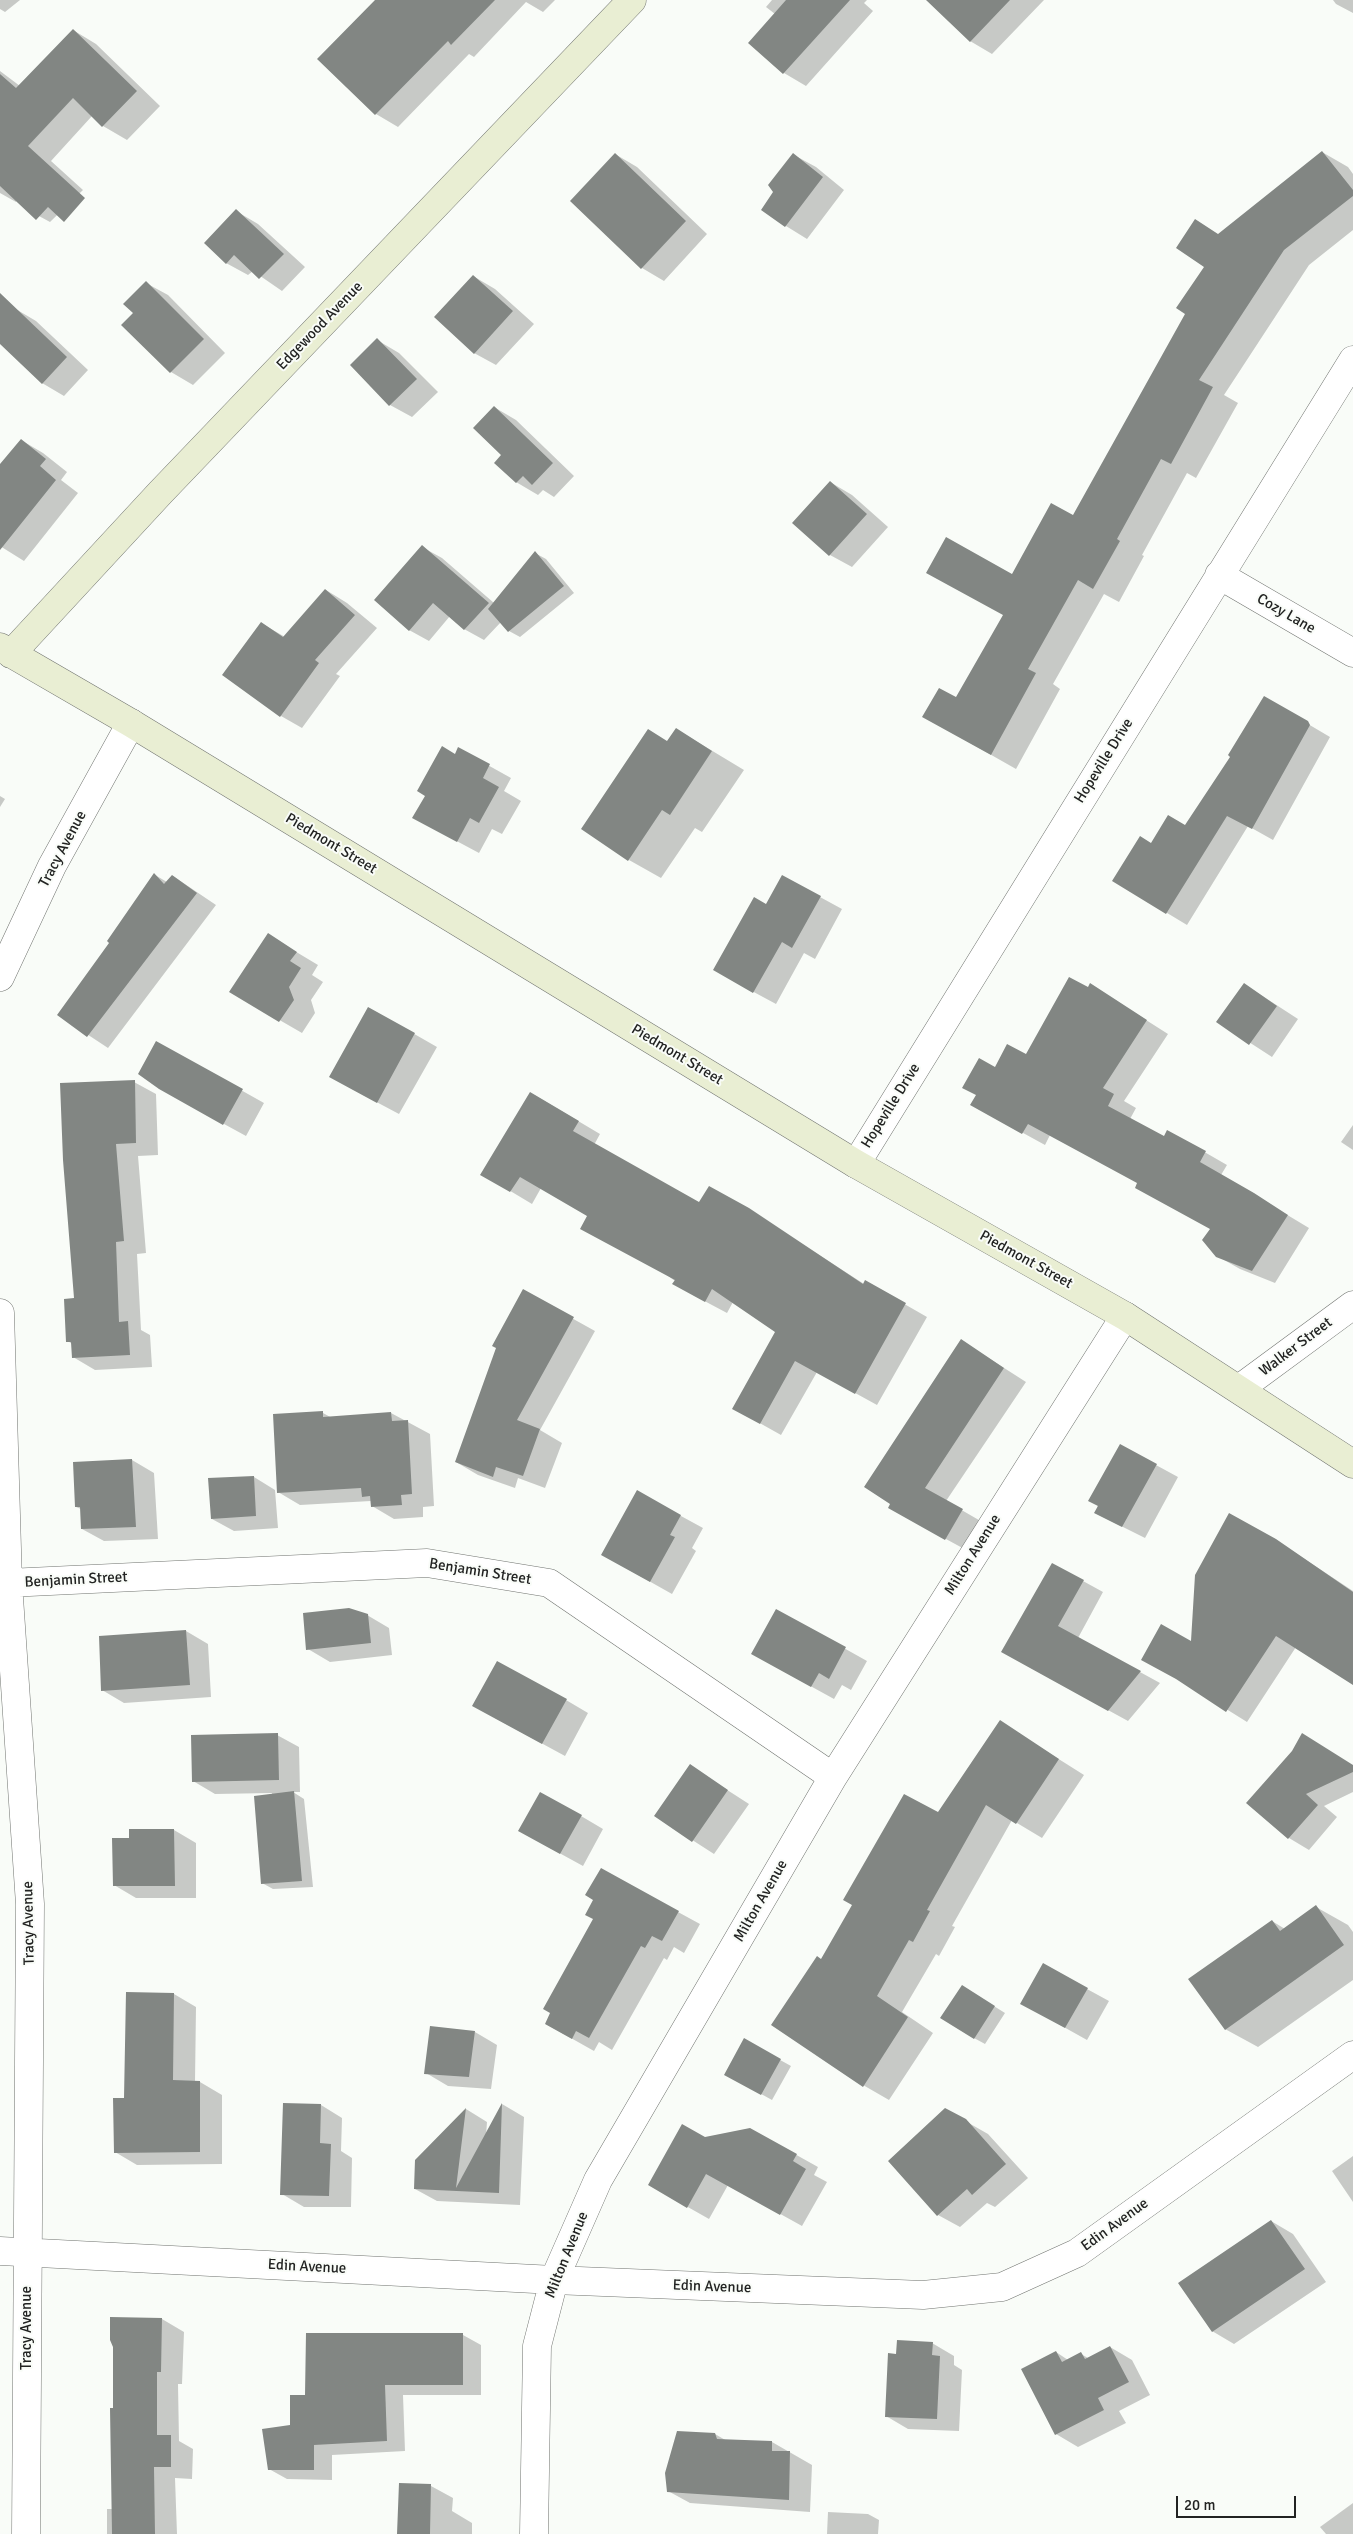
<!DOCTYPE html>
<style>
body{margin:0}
#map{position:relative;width:1353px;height:2534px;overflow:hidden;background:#f9fcf8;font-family:Signika,sans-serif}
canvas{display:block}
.scale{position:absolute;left:1176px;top:2496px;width:120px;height:22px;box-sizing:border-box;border:2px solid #222322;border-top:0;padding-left:6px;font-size:15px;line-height:18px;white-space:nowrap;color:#222322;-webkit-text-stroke:4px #f9fcf8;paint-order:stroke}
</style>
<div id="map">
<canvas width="1353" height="2534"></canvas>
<div class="scale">20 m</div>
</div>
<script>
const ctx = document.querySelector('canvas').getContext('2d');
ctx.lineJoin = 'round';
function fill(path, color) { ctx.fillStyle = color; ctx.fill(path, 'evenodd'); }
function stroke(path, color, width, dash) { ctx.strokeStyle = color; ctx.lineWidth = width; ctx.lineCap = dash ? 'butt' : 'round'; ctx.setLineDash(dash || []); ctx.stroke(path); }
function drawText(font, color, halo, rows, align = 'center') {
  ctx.font = font + ' Signika,sans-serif'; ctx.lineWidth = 4; ctx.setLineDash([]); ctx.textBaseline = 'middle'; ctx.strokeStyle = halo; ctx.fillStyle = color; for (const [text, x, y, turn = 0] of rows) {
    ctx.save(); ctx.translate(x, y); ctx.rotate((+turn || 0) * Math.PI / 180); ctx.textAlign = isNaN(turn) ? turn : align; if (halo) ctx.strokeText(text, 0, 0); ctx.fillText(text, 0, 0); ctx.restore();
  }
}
const shadow = new Path2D(`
 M0 0H20L5 12 0 9Z
 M376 0H555L543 12 526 2 474 57 469 54 398 127 376 114 318 59Z
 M772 0H867L864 3 873 11 806 86 784 73 749 43 775 14 766 7Z
 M939 0H1044L992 54 970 41Z
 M1333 0H1353V13L1336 4Z
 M73 30 96 44 160 106 127 140 103 126 92 116 51 161 83 190 50 222 26 209 17 200 16 202 0 193V71L20 86Z
 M1322 152 1348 167 1353 174V230L1309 265 1224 395 1238 403 1196 478 1187 473 1142 555 1144 556 1119 602 1104 594 1053 684 1060 689 1016 769 949 731 957 699 1005 615 1012 575 1074 517 1187 314 1219 235Z
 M615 154 637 167 707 234 664 281 642 268 572 201Z
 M794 155 816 167 844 190 807 239 786 226 774 192Z
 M236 211 258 224 305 267 282 291 253 271 248 275 226 263Z
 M473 276 495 289 534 324 496 365 474 353Z
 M146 283 168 295 225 353 193 385 171 372 123 325 134 313Z
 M14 308 36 321 88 370 64 396 42 383 0 343V323Z
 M377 340 399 353 438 392 412 417 390 405Z
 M494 407 516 420 574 476 554 497 543 490 538 495 516 482 503 455Z
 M21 440 43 453 67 472 61 480 78 493 24 561 0 546V466Z
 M830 482 852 495 888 527 852 567 830 555Z
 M422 547 442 558 494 603 535 553 546 559 574 593 520 637 509 631 501 622 484 640 464 629 450 616 429 641 409 630Z
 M326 590 347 603 377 628 336 674 340 676 302 728 281 716 261 623 285 637Z
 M1264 698 1330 737 1273 840 1248 826 1187 925 1114 881 1152 845 1186 827 1232 756Z
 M676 729 744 770 702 832 695 828 661 878 629 860 668 742Z
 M459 749 511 778 504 791 521 801 502 834 492 829 479 853 436 830Z
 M0 796 5 799 0 807Z
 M155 875 167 882 173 876 216 905 108 1048 58 1015 111 943Z
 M820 897 842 909 815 959 804 953 776 1004 737 983Z
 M268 935 318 965 312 975 323 982 311 1000 315 1013 302 1033 231 992Z
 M1244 984 1298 1019 1272 1057 1218 1022Z
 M1091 985 1168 1034 1124 1101 1136 1108 1130 1119 1164 1138 1168 1131 1227 1165 1221 1175 1309 1228 1275 1283 1240 1269 1217 1256 1211 1229 1139 1183 1050 1135 1045 1145 994 1117 995 1068 1027 1056Z
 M369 1008 437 1047 399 1114 352 1089Z
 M157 1043 264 1103 246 1136 182 1101Z
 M134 1082 156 1094 158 1155 138 1156 146 1253 137 1254 141 1330 150 1335 152 1367 95 1370 73 1357 72 1344 68 1341 75 1299 64 1160Z
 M531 1093 600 1134 594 1145 700 1204 748 1209 864 1284 866 1282 927 1317 877 1405 817 1372 781 1435 756 1421 776 1331 733 1302 727 1313 695 1296 588 1216 541 1188 532 1204 482 1174Z
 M1353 1125V1150L1341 1142Z
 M523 1291 595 1331 540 1430 562 1443 545 1488 518 1478 515 1488 478 1475 456 1462Z
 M962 1341 1026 1382 946 1501 984 1523 968 1551 911 1520Z
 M323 1413 332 1418 391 1413 430 1434 434 1506 423 1507V1517L394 1519 372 1506 371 1501 300 1505 278 1492Z
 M1121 1446 1178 1477 1145 1538 1095 1513Z
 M132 1460 154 1473 158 1539 104 1541 82 1529 81 1509 76 1507Z
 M254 1477 275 1490 278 1528 234 1531 212 1519Z
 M637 1492 703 1528 692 1548 696 1551 672 1594 624 1567Z
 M1276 1540 1353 1591V1684L1296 1647 1247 1722 1183 1682 1192 1643Z
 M1083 1581 1103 1592 1078 1638 1160 1683 1128 1721 1022 1663Z
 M776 1610 867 1661 851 1690 842 1685 834 1699 774 1666Z
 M367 1615 389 1628 392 1655 330 1662 308 1649Z
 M186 1631 208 1644 211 1697 124 1703 102 1690Z
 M566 1700 588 1713 565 1756 495 1718Z
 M1000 1722 1084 1775 1042 1838 1012 1820 952 1926 955 1927 939 1956 936 1954 902 2012 933 2033 889 2100 863 2085 822 1961 854 1904 938 1814Z
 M277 1735 299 1747 300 1792H293L304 1799 313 1887 273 1889 262 1883 272 1793 215 1794 193 1781Z
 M1353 1765V1792L1324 1806 1337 1817 1309 1850 1289 1838 1248 1803Z
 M690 1766 749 1804 714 1854 655 1816Z
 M581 1816 603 1829 583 1866 541 1843Z
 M174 1830 196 1843V1898H136L114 1885 130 1839Z
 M594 1900 678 1912 700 1924 684 1953 674 1947 667 1960 664 1958 612 2050 599 2042 594 2051 546 2024 595 1919Z
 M1316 1907 1348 1925 1353 1932V1980L1258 2047 1225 2029 1272 1921 1285 1929Z
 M1087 1989 1109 2001 1087 2040 1044 2016Z
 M973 1993 1005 2013 985 2044 974 2038Z
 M174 1994 196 2007 195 2082H200L222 2095V2164L137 2165 115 2152 125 2099Z
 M475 2032 497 2045 491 2089 448 2086 426 2073Z
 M744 2040 791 2066 772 2100 725 2074Z
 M502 2104 524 2117 520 2205 437 2201 415 2189 466 2109 487 2122 486 2136Z
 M321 2105 342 2118 341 2151 352 2158 351 2207H304L282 2194Z
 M946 2110 988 2134 1028 2178 995 2207 987 2203 960 2227 938 2215Z
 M750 2129 818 2167 814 2175 827 2182 802 2226 728 2185 709 2219 649 2185 705 2138Z
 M1353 2156V2202L1332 2171Z
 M1271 2221 1293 2234 1326 2282 1234 2344 1212 2331Z
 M162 2319 184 2332 182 2384H178L179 2441 193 2449 192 2479 175 2478 177 2534H107V2509H113L114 2410Z
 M463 2335 481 2345V2395H403L405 2451 332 2455V2480L287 2479 269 2469 306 2396Z
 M932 2343 954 2356V2365L962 2370 959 2431 908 2429 886 2416 898 2355Z
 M1110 2347 1132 2360 1150 2395 1119 2411 1126 2423 1078 2447 1056 2434V2352L1068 2360 1081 2354 1088 2358Z
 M715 2434 727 2441 772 2442 812 2465 810 2512 690 2503 668 2491Z
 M431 2486 453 2498 452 2511 472 2523V2534H398Z
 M1353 2503V2534H1326L1320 2527Z
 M828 2512 868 2514 879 2520 878 2534H827Z`);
const building = new Path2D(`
 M375 0H495L451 45 448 41 375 115 317 59Z
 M786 0H850L783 74 748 43Z
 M926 0H1010L970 42Z
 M73 29 137 91 102 127 73 98 28 146 85 198 64 222 48 207 36 220 0 186V74L16 88Z
 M1322 151 1353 190V196L1284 250 1199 380 1213 387 1171 464 1161 459 1117 539 1120 541 1093 589 1078 580 1028 669 1036 673 991 755 922 717 939 688 956 697 1003 615 926 573 946 537 1012 574 1051 503 1073 515 1185 314 1176 308 1204 267 1176 248 1195 219 1218 234Z
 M615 153 686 221 641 269 570 201Z
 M793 153 823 177 785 227 761 210 773 192 768 185Z
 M236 209 284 254 259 279 234 255 226 264 204 243Z
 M473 275 513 311 474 354 434 317Z
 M146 281 204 339 170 373 121 325 133 313 123 304Z
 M0 293 67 357 42 384 0 344Z
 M377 338 417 379 389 406 350 365Z
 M494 406 553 463 532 485 523 476 516 483 494 463 501 455 473 428Z
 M21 439 46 459 40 466 56 480 0 550V464Z
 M830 481 867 514 829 556 792 523Z
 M422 545 489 603 464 630 433 603 409 631 374 600Z
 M535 551 564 586 508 632 488 609Z
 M325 589 355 615 315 660 319 663 280 717 222 675 261 622 283 637Z
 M1264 696 1308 721 1310 725 1252 829 1227 816 1166 914 1112 881 1140 836 1151 843 1168 815 1185 825 1230 757 1228 755Z
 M676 728 712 751 670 815 662 810 628 861 581 829 648 729 667 741Z
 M442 746 455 754 458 747 490 764 483 778 499 787 479 823 470 818 457 842 412 818 425 796 417 791Z
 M154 873 164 884 172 875 197 893 87 1037 57 1015 109 943 107 941Z
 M782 875 821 896 792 948 782 942 753 993 713 970 754 897 766 904Z
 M268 933 297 952 290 961 301 968 289 987 294 1000 279 1022 229 992Z
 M1069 977 1088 987 1090 983 1147 1020 1103 1088 1114 1094 1108 1106 1164 1136 1167 1130 1206 1151 1200 1162 1254 1193 1288 1215 1252 1271 1216 1257 1202 1240 1210 1229 1135 1188 1137 1183 1028 1124 1022 1134 970 1105 976 1095 962 1088 979 1058 995 1067 1007 1044 1026 1054Z
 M1244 983 1277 1006 1249 1045 1216 1022Z
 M368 1007 415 1033 377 1103 329 1077Z
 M156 1041 243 1089 223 1125 159 1089 138 1074Z
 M135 1080 136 1143 116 1144 124 1241 116 1242 119 1322 128 1321 130 1355 72 1358 71 1342H66L64 1299 74 1298 63 1160 60 1083Z
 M530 1092 579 1121 573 1131 699 1202 709 1186 749 1208 863 1284 865 1280 906 1303 855 1394 795 1361 760 1424 732 1409 775 1332 712 1289 705 1302 672 1284 675 1280 580 1229 587 1216 520 1177 510 1192 480 1175Z
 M523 1289 574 1317 517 1420 540 1429 523 1476 496 1467 493 1477 455 1462 496 1348 492 1346Z
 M961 1339 1004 1368 925 1488 963 1509 945 1540 888 1508 890 1504 864 1487Z
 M323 1411V1417L391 1412 392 1421 408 1420 412 1494 401 1495 402 1505 371 1507 370 1496 362 1497 361 1488 277 1493 273 1414Z
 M1120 1444 1157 1464 1122 1527 1094 1513 1098 1506 1088 1501Z
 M132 1459 136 1527 81 1529 80 1507H75L73 1462Z
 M254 1476 256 1516 211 1519 208 1478Z
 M637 1490 681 1515 670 1535 675 1537 650 1582 601 1555Z
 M1229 1513 1276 1539 1353 1592V1685L1276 1636 1226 1712 1176 1679 1141 1660 1161 1624 1191 1641 1195 1575Z
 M1052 1563 1084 1580 1058 1626 1141 1671 1108 1711 1001 1652Z
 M349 1608 368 1614 371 1643 306 1650 303 1613Z
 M776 1609 846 1647 829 1679 819 1673 811 1687 751 1654Z
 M186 1630 190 1685 101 1691 99 1636Z
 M497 1661 567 1699 542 1744 472 1706Z
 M1000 1720 1059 1759 1016 1824 986 1805 927 1910 930 1911 913 1942 909 1940 877 1996 908 2017 863 2087 771 2025 817 1956 821 1959 852 1905 843 1900 904 1794 938 1812Z
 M278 1733 279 1780 192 1782 191 1735Z
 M1302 1733 1353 1765V1772L1306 1794 1318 1805 1288 1839 1246 1803 1292 1751Z
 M690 1764 728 1790 692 1842 654 1816Z
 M294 1791 302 1881 261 1884 254 1796Z
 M540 1792 582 1815 560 1854 518 1831Z
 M129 1829H174L175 1886H113L112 1838H129Z
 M601 1868 679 1911 662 1941 652 1936 645 1948 641 1946 589 2038 576 2031 572 2039 545 2024 550 2013 543 2009 593 1919 585 1915 593 1900 585 1895Z
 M1316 1905 1344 1945 1225 2030 1188 1979 1272 1920 1280 1931Z
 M1043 1963 1088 1988 1065 2028 1020 2004Z
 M962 1985 995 2006 974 2039 940 2018Z
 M126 1992 174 1993 173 2080 200 2081V2152L114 2153 113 2098H124Z
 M430 2026 475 2031 469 2077 424 2074Z
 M744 2038 781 2059 761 2095 724 2075Z
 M283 2103 321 2104 320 2143 331 2144 329 2196 280 2195Z
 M502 2103 499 2193 414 2189 415 2160 466 2108 456 2188Z
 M945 2108 966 2119 1006 2164 972 2195 967 2189 937 2216 888 2161Z
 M682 2124 705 2137 750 2128 797 2154 793 2161 806 2169 780 2215 706 2174 687 2208 648 2185Z
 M1271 2220 1305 2269 1212 2332 1178 2283Z
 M110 2317 162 2318 161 2372H157V2435H171V2467H154L155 2534H112L110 2408H113V2347L110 2340Z
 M306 2333H463V2385H385L387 2441 314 2445V2470H268L262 2429 290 2425V2395H305Z
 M897 2340 933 2342 932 2355 940 2356 937 2419 885 2417 888 2353 896 2354Z
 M1110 2346 1129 2382 1098 2398 1104 2410 1055 2435 1021 2369 1056 2351 1062 2362 1081 2352 1085 2359Z
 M677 2431 715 2433 717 2439 772 2441V2451H790L789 2500 667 2492 665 2473Z
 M399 2483 431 2484 430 2534H397Z`);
const street = new Path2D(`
 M1219 575 1353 653
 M0 977 52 866 131 723
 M856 1164 1353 360
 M0 1313 8 1583 30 1904 26 2534
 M1239 1389 1353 1305
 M8 1583 427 1563 549 1583 833 1777
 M0 2251 554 2280 923 2295 1002 2287 1077 2253 1353 2055
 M534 2534 537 2346 554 2280 598 2180 833 1777 1125 1316`);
const secondary = new Path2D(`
 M0 647 131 723 856 1164 1125 1316 1353 1464
 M11 654 160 493 632 0`);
const streetNames = [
 ["Edgewood Avenue",320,326,-46],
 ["Cozy Lane",1286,614,30],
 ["Hopeville Drive",1104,761,-58],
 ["Piedmont Street",331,844,31],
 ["Tracy Avenue",63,849,-62],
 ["Piedmont Street",677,1055,31],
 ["Hopeville Drive",891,1106,-58],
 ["Piedmont Street",1026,1260,29],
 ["Walker Street",1296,1347,-37],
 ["Milton Avenue",973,1555,-58],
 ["Benjamin Street",480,1572,9],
 ["Benjamin Street",76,1580,-3],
 ["Milton Avenue",761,1901,-60],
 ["Tracy Avenue",29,1923,-91],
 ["Edin Avenue",1115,2225,-36],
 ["Milton Avenue",567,2255,-68],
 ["Edin Avenue",307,2267,3],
 ["Edin Avenue",712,2287,2],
 ["Tracy Avenue",27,2328,-90]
];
fill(shadow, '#0003');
fill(building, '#828683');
stroke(street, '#717470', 29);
stroke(secondary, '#717470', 29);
stroke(street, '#fff', 28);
stroke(secondary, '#e9eed3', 28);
drawText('15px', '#222322', '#f9fcf8', streetNames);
</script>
